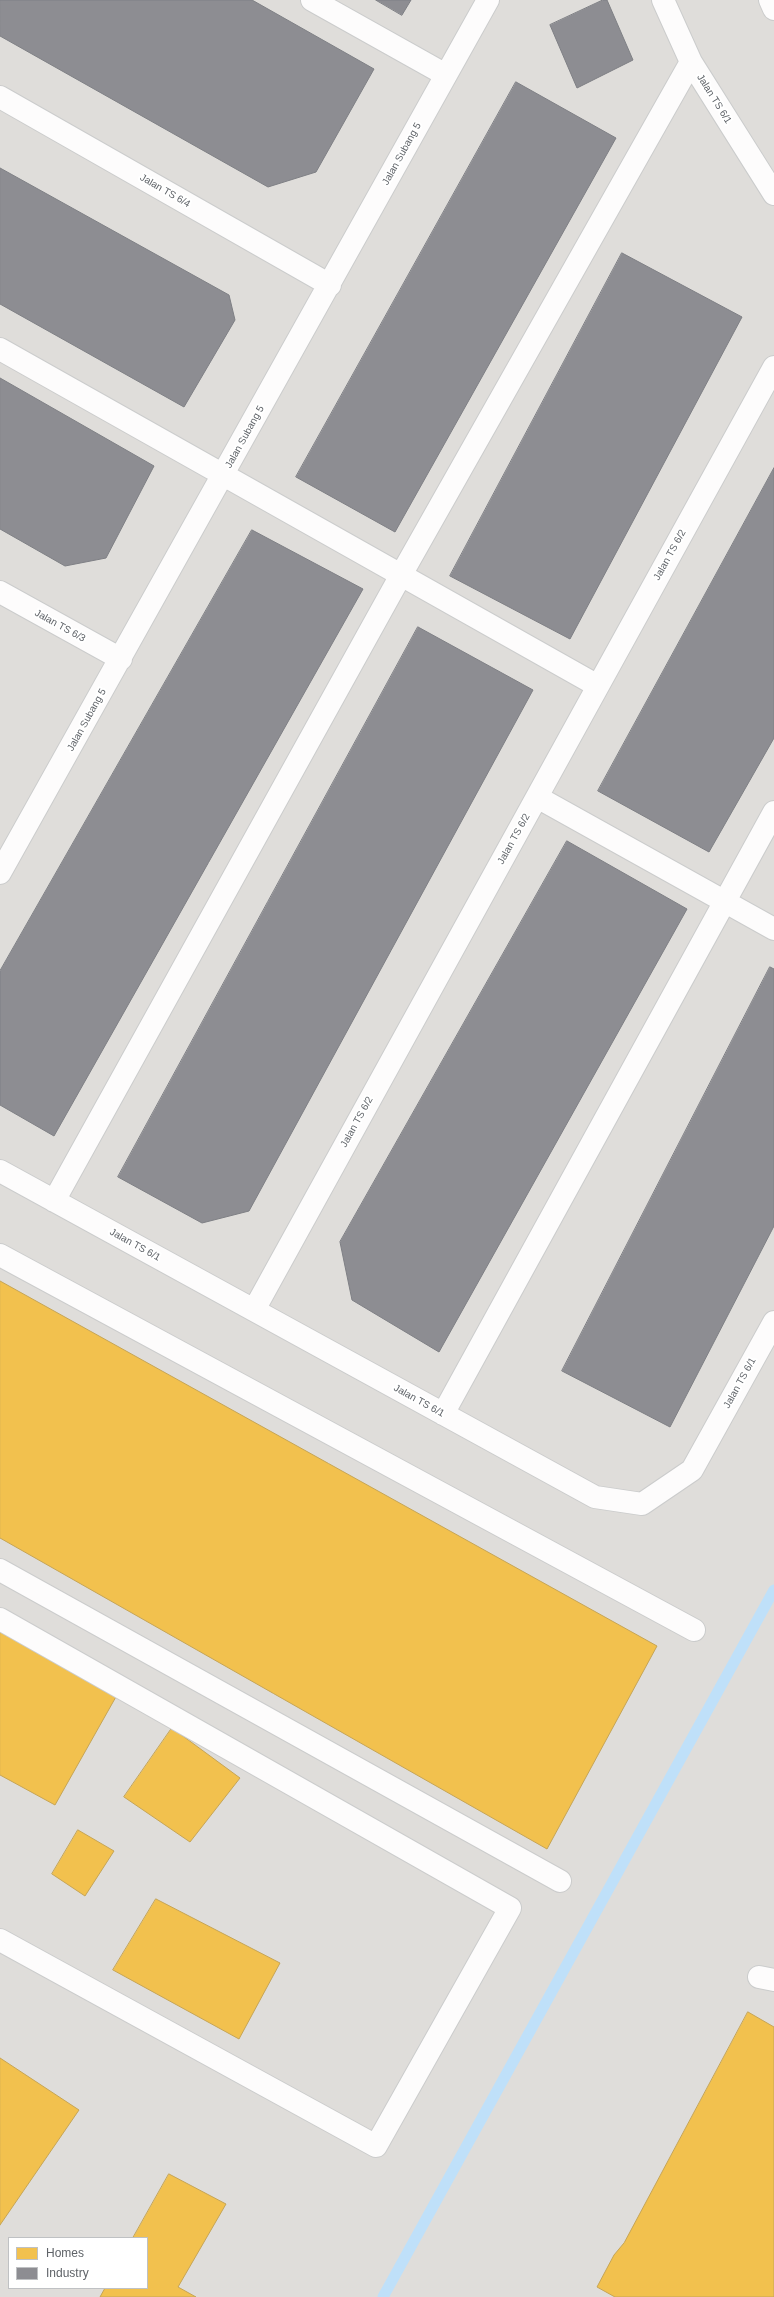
<!DOCTYPE html>
<style>
body{margin:0}
#map{position:relative;width:774px;height:2297px;overflow:hidden;background:#efeeea;font-family:Helvetica,sans-serif}
canvas{display:block}
.legend{position:absolute;left:8px;top:2237px;width:140px;height:52px;box-sizing:border-box;background:#fff;border:1px solid #bfc1c3;margin:0;padding:5px 7px;list-style:none;font-size:12px;color:#5f6368}
.legend li{display:flex;align-items:center;gap:8px;height:20px}
.legend b{width:20px;border:1px solid #bfc1c3}
</style>
<div id="map">
<canvas width="774" height="2297"></canvas>
<ul class="legend">
<li><b style="height:11px;background:#f2c14e"></b>Homes</li>
<li><b style="height:11px;background:#8d8d92"></b>Industry</li>
</ul>
</div>
<script>
const ctx = document.querySelector('canvas').getContext('2d');
ctx.lineJoin = 'round';
function fill(path, color) { ctx.fillStyle = color; ctx.fill(path, 'evenodd'); }
function stroke(path, color, width, dash) { ctx.strokeStyle = color; ctx.lineWidth = width; ctx.lineCap = dash ? 'butt' : 'round'; ctx.setLineDash(dash || []); ctx.stroke(path); }
function drawText(font, color, halo, rows, align = 'center') {
  ctx.font = font + ' Helvetica,sans-serif'; ctx.lineWidth = 4; ctx.setLineDash([]); ctx.textBaseline = 'middle'; ctx.strokeStyle = halo; ctx.fillStyle = color; for (const [text, x, y, turn = 0] of rows) {
    ctx.save(); ctx.translate(x, y); ctx.rotate((+turn || 0) * Math.PI / 180); ctx.textAlign = isNaN(turn) ? turn : align; if (halo) ctx.strokeText(text, 0, 0); ctx.fillText(text, 0, 0); ctx.restore();
  }
}
const industrial = new Path2D(`
 M0 0H774V2297H0ZM9 2238H147V2288H9Z`);
const homes = new Path2D(`
 M0 1281 657 1646 547 1849 0 1538Z
 M0 1630 117 1695 55 1805 0 1775Z
 M172 1728 240 1778 190 1842 124 1797Z
 M78 1830 114 1851 85 1896 52 1874Z
 M156 1899 280 1963 239 2039 113 1970Z
 M748 2012 774 2027V2297H615L597 2287 614 2255 624 2243Z
 M0 2058 79 2110 0 2225Z
 M169 2174 226 2204 178 2287 196 2297H100L105 2288H147V2238H133Z`);
const industry = new Path2D(`
 M0 0H252L374 69 316 172 268 187 0 36Z
 M376 0H411L402 15Z
 M603 0H607L633 60 577 88 550 25Z
 M516 82 616 138 395 532 296 477Z
 M0 168 229 295 235 320 184 407 0 304Z
 M622 253 742 317 570 639 450 576Z
 M0 378 154 466 106 558 65 566 0 529Z
 M774 468V738L709 852 598 791Z
 M252 530 363 589 54 1136 0 1105V971Z
 M418 627 533 690 249 1211 202 1223 118 1177Z
 M567 841 687 909 439 1352 352 1300 340 1242Z
 M770 967 774 969V1226L670 1427 562 1371Z`);
const stream = new Path2D(`
 M383 2297 774 1590`);
const minor = new Path2D(`
 M312 0 446 75
 M663 0 691 62 774 194
 M770 0 774 9
 M0 97 330 285
 M0 349 598 686
 M0 592 121 659
 M537 797 774 929
 M0 873 488 0
 M0 1171 595 1497 642 1504 692 1470 774 1322
 M54 1201 401 575 691 62
 M0 1255 694 1630
 M254 1310 774 367
 M443 1414 774 812
 M0 1570 560 1881
 M0 1619 510 1908 376 2146 0 1940
 M759 1977 774 1980`);
const streetNames = [
 ["Jalan TS 6/1",714,99,58],
 ["Jalan Subang 5",402,154,-61],
 ["Jalan TS 6/4",165,191,30],
 ["Jalan Subang 5",245,437,-61],
 ["Jalan TS 6/2",670,555,-61],
 ["Jalan TS 6/3",60,626,29],
 ["Jalan Subang 5",87,720,-61],
 ["Jalan TS 6/2",514,839,-61],
 ["Jalan TS 6/2",357,1122,-61],
 ["Jalan TS 6/1",135,1245,29],
 ["Jalan TS 6/1",740,1383,-61],
 ["Jalan TS 6/1",419,1401,29]
];
fill(industrial, '#dfddda');
fill(homes, '#f2c14e');
stroke(homes, '#c6a556', 1);
fill(industry, '#8d8d92');
stroke(industry, '#7f8085', 1);
stroke(stream, '#bfe0f9', 11);
stroke(minor, '#cbcccc', 24);
stroke(minor, '#fdfcfc', 22);
drawText('10px', '#5f6368', '#fff', streetNames);
</script>
